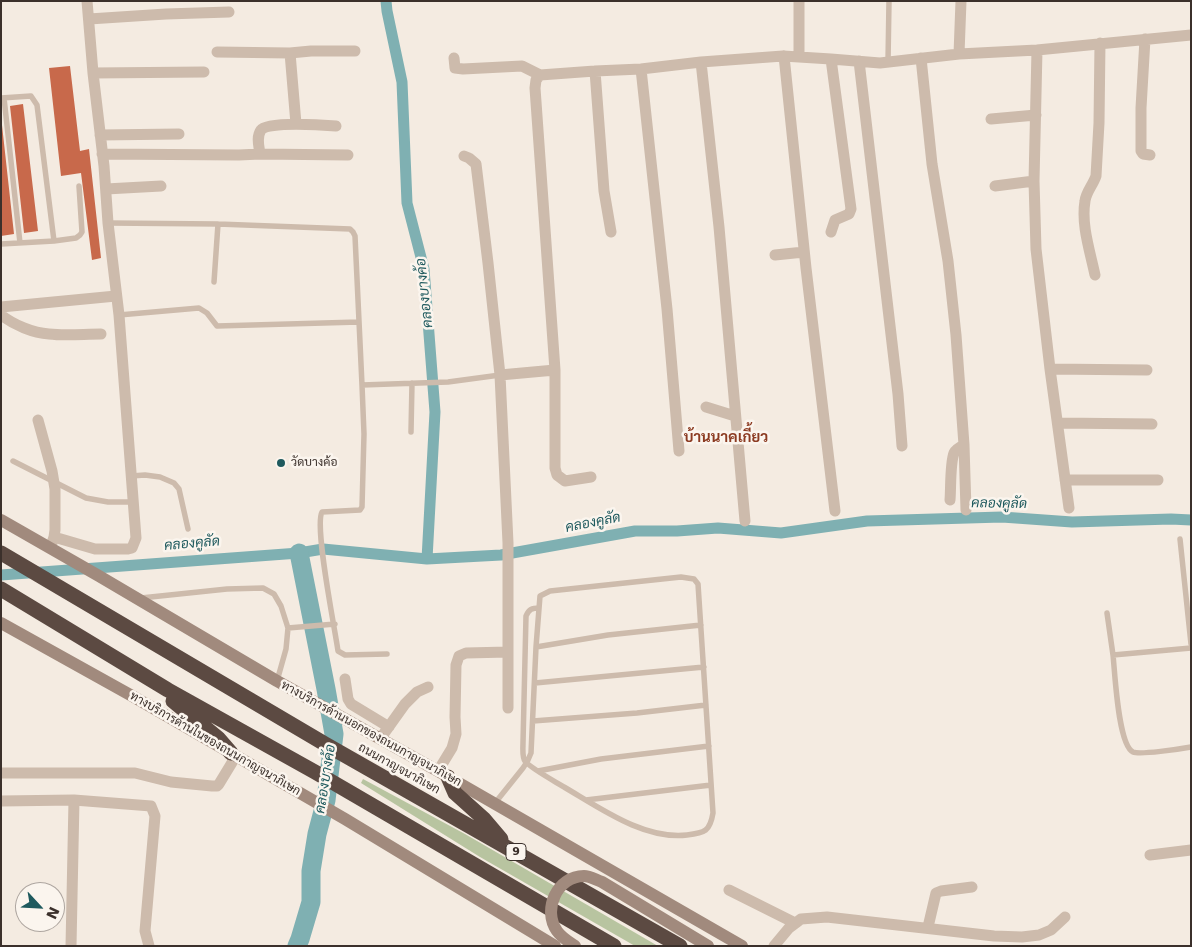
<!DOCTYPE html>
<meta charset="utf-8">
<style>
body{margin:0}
#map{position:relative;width:1192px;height:947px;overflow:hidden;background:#f4ebe1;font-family:"DejaVu Sans",sans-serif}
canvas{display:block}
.frame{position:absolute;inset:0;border:2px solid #3b302b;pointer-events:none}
.north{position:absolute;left:15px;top:882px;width:50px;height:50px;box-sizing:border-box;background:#fbf5ee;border:1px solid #aea6a0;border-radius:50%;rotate:115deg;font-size:14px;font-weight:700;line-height:20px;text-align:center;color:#3b302b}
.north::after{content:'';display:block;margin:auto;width:18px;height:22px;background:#1f5a5e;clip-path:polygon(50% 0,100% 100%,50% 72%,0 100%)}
</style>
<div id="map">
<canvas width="1192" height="947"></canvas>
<div class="frame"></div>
<div class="north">N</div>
</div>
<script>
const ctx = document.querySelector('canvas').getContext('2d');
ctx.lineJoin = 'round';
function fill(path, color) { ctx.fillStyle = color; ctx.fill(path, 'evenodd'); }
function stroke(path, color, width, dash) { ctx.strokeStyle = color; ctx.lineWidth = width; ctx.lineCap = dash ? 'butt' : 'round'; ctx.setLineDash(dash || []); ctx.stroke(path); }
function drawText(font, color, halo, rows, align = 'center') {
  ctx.font = font + ' "DejaVu Sans",Sarabun,sans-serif'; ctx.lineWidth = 5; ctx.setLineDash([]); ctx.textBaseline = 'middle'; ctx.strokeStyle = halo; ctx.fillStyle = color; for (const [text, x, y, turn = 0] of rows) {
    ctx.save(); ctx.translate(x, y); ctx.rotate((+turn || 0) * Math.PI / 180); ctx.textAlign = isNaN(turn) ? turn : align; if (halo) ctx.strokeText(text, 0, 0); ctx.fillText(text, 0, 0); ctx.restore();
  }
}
const green = new Path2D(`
 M363 779 465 834 658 946H635L480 857 361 783Z`);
const canal = new Path2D(`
 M386 1 387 11 402 82 407 203 424 269 435 412 427 559
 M1 575 299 553 323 549 427 559 501 555 635 531H677L718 528 781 533 867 521 1002 517 1072 522 1171 519 1191 520`);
const river = new Path2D(`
 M297 946 300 939 311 902V871L317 834 326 800 334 734 326 689 299 553`);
const building = new Path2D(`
 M70 66 80 151 89 149 101 258 92 260 81 173 61 176 49 68Z
 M23 104 38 231 24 233 10 106Z
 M1 116 14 234 1 236Z`);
const lane = new Path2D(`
 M888 62 889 1
 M1 98 31 96 37 105 54 241
 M4 98 20 243
 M108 223 218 224 350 229 353 232 355 236 362 385 448 382 500 375
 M1 244 54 241 76 238 80 235 82 232 79 186
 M214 282 218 224
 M119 315 199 308 207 313 217 326 359 322
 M362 385 364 434 362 507 360 510 322 512C314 526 335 629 338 651L345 655 387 654
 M411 432 412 383
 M13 461 86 498 108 502H133
 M131 476 145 475 160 477 174 483 179 489 188 529
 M1180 539 1191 644
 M141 598 227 589 263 588 274 594 281 606 288 628 286 649 277 681
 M1107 613C1109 627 1111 641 1113 655 1115 673 1118 745 1133 752 1140 755 1180 749 1191 747
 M288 628 335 624
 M536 647 608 635 701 625
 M1113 655 1191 648
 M535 683 704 667
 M533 721 637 713 706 705
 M538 771 601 759 709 746
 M586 800 711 785
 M495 803 523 768C527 763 529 759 531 753L536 647 540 596 550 591 681 577 694 579 698 584 713 813C710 831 705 833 687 835 644 840 600 808 564 787 556 782 530 768 525 761 522 757 523 748 523 743L526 616C529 609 532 608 539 608`);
const street = new Path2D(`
 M799 1V57
 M89 19 166 14 229 12
 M1145 39 1141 108V151L1143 154 1150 155
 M1037 50 1034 181 1036 249 1050 369 1069 508
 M217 52 290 53 296 124
 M290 53 311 51H355
 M959 54 961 1
 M784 56 806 268 835 511
 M454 58 455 68 463 69 522 66 540 75 595 71 641 69 701 62 783 56 831 59 880 63 959 54 1037 50 1191 35
 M921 58 932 164 948 261 956 335 964 445 966 510
 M831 59 851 209 849 214 835 220 831 232
 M859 61 898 394 902 446
 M701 62 719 227 745 521
 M641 69 667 309 679 451
 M595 71 604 191 611 232
 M93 73 204 72
 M540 75 536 80 535 88 555 370V468L557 475 565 481 591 477
 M991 119 1036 115
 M100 135 179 134
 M102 154 239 155 260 154C259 146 256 137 261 130 267 121 324 125 336 126
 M260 154 348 155
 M464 156 469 158 476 164 488 263 500 375 508 543V708
 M995 186 1034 181
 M106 189 161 186
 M775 255 804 252
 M1095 275C1090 251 1081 225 1085 201 1086 192 1093 185 1096 176L1099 123 1100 43
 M1 307 116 296
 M1 315C14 325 33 333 49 334 66 336 84 334 101 334
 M1050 369 1147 370
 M500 375 555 370
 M706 407 735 416
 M38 420 52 471 55 489V530L54 537 52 543
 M1058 423 1152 424
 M1065 480H1158
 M950 500C951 488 950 463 954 453 956 449 960 447 964 445
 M54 537 95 549H128L132 548 136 538 119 315 108 223 104 166 93 73 87 1
 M345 679 348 699 351 704 389 727
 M380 739 405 704 417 692 428 687
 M438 771 452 748 456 734 455 717 456 665 459 656 466 653 508 652
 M1 773H135L171 782 212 786H217L219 784 236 756
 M1 801 74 800 151 806 155 816 145 931 149 946
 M1150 855 1191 850
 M729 890 795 923
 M928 927 936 893 941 891 972 887
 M71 946 74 800
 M774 946 789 928 801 919 827 917 994 936 1022 937 1039 935 1051 930 1065 917`);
const secondary = new Path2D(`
 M1 520 99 576 277 681 438 771 742 946
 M1 623 134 697 345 819 555 946`);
const highway = new Path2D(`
 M1 553 325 744 680 946
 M1 589 168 690 315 772 614 946
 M173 701 218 738 231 753
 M448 777 455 793 484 819 501 839`);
const secondaryBridge = new Path2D(`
 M575 946C569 942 561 937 557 931 542 910 557 876 584 876 590 876 596 880 602 882L708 946`);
const markers = [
 [281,463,5,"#1f5a5e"]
];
const shields = [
 [516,852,20]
];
const shieldNames = [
 ["9",516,852]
];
const poiNames = [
 ["วัดบางค้อ",291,463]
];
const streetNames = [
 ["ทางบริการด้านนอกของถนนกาญจนาภิเษก",371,734,29],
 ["ทางบริการด้านในของถนนกาญจนาภิเษก",215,744,30],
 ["ถนนกาญจนาภิเษก",399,769,29]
];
const waterNames = [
 ["คลองบางค้อ",425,293,-96],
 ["คลองคูลัด",999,504,1],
 ["คลองคูลัด",593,523,-11],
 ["คลองคูลัด",192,544,-5],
 ["คลองบางค้อ",326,779,-81]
];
const quarterNames = [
 ["บ้านนาคเกี้ยว",726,438]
];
fill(green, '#b8c4a0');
stroke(canal, '#7fb0b2', 11);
stroke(river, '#7fb0b2', 19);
fill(building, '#c8694b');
stroke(lane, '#cdbbac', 5.5);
stroke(street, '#cdbbac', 11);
stroke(secondary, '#a18a7d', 12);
stroke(highway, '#5c4a42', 15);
stroke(secondaryBridge, '#a18a7d', 12);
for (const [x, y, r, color] of markers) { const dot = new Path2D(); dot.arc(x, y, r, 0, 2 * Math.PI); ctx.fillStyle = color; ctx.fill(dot); stroke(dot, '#fbf5ee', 2); }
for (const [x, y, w] of shields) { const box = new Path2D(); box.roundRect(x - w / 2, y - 8.5, w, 17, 4); ctx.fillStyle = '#fbf5ee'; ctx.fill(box); stroke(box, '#3b302b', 1); }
drawText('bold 11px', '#3b302b', null, shieldNames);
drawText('12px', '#3b302b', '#fbf5ee', poiNames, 'left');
drawText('12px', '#3b302b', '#fbf5ee', streetNames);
drawText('italic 14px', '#1f5a5e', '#fbf5ee', waterNames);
drawText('bold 15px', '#8c3b22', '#fbf5ee', quarterNames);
</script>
